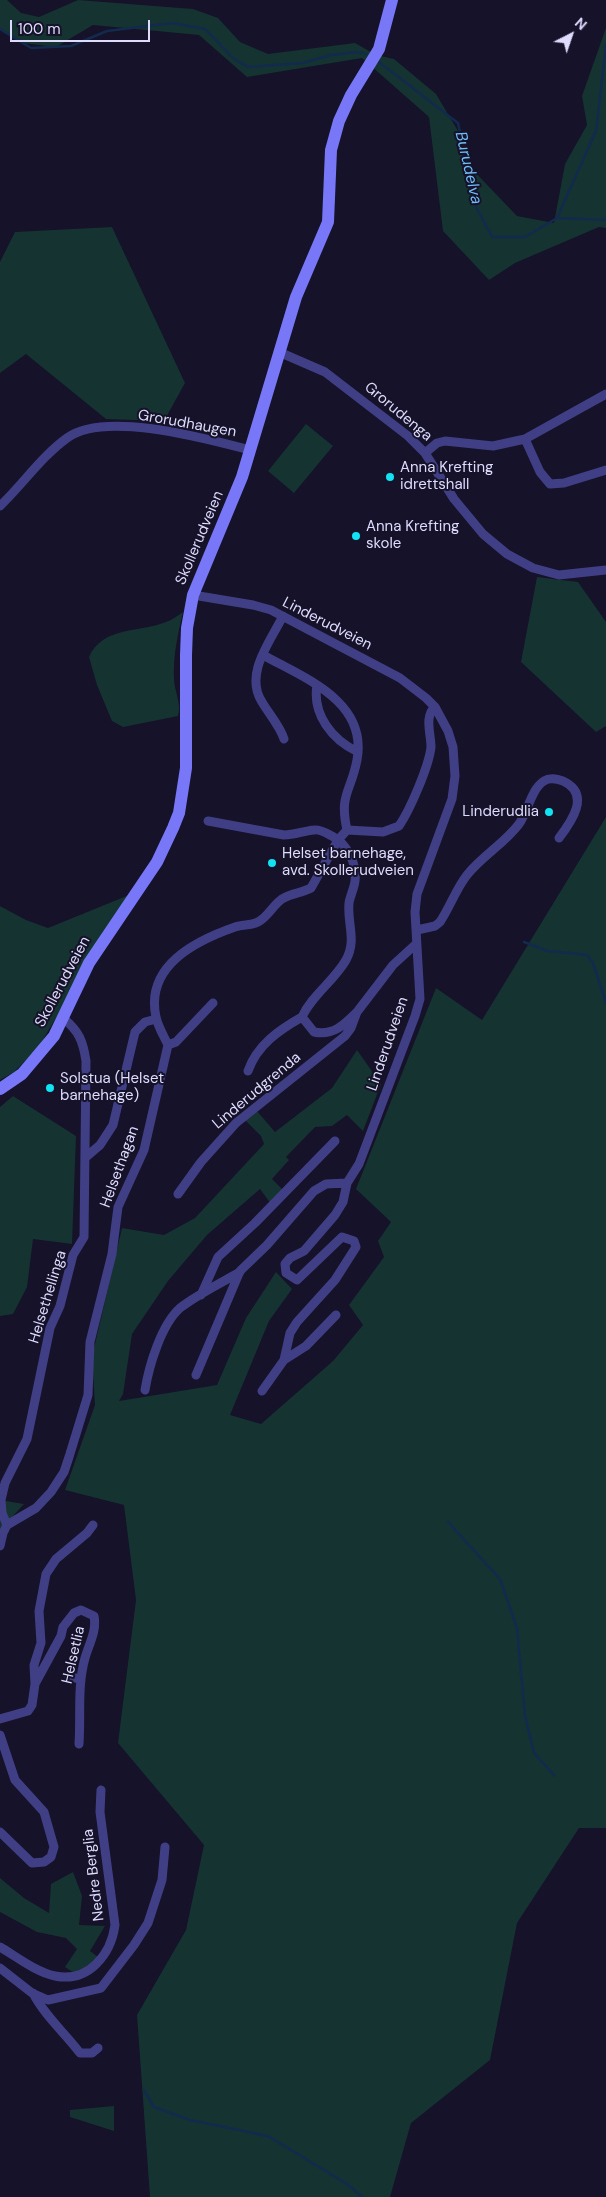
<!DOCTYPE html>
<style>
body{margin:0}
#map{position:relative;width:606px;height:2197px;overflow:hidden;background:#151229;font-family:"DM Sans",sans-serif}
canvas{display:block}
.north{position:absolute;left:546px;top:10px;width:50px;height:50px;-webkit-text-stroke:4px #151229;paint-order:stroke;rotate:41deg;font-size:14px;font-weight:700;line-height:20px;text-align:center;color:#dedbfd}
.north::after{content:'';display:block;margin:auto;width:18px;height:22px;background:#dedbfd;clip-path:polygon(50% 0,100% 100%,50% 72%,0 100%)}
.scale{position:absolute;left:10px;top:20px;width:140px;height:22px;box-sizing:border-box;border:2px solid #dedbfd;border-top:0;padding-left:6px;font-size:15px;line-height:18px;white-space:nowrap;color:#dedbfd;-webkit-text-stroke:4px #151229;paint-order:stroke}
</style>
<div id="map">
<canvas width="606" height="2197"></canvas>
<div class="north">N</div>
<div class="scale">100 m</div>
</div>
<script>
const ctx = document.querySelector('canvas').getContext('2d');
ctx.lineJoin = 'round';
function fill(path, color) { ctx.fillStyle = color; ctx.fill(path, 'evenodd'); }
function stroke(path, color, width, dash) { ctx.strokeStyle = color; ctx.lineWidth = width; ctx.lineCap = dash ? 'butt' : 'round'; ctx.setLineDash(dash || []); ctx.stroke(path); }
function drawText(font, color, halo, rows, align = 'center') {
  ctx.font = font + ' "DM Sans",sans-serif'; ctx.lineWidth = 4; ctx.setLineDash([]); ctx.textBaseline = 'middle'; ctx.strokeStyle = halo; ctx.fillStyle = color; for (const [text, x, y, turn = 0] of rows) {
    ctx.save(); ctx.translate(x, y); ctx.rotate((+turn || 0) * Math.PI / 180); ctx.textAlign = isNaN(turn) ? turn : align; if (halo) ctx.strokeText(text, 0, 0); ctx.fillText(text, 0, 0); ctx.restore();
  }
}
const green = new Path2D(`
 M0 0H7L21 13 39 17 78 0 193 9 218 18 240 42 268 54 355 43 376 55 394 59 436 94 461 136 470 167 517 216 554 223 565 164 587 125 582 96 606 28V228L599 227 515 263 489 280 443 231 429 117 362 58 247 77 199 35 93 25 56 47 22 43 0 29Z
 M112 227 185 383 164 421 106 419 26 354 0 373V262L15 232Z
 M306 424 333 446 294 493 268 471Z
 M537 577 578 582 606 622V726L596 732 521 662Z
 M183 612C178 634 173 655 174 678 174 691 182 704 178 716L123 727 112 721 97 685 89 657C103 626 138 633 166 622 172 620 177 616 183 612Z
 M606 817V1828H579L517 1923 490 2060 411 2123 390 2197H150L137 2015 186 1930 204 1845 118 1743 136 1600 124 1505 65 1490 95 1405 92 1357 122 1228 164 1235 195 1218 264 1144 261 1136 245 1120 257 1111 275 1132 332 1088 357 1050 381 1084 363 1131 347 1115 332 1126 315 1127 286 1157 289 1160 272 1179 284 1191 271 1204 260 1189 207 1235 168 1281 132 1334 123 1394 119 1401 217 1385 246 1318 276 1272 292 1289 269 1321 230 1415 261 1424 333 1361 363 1325 349 1305 384 1257 378 1241 391 1222 356 1189 436 988 482 1020Z
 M129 895 38 1048 14 1072 0 1080V906L26 920 48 928Z
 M13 1096 76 1136 72 1244 33 1239 27 1287 13 1314 0 1316V1107Z
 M0 1500 24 1504 0 1530Z
 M73 1872 82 1896 79 1925 105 1926 90 1951 98 1957 89 1966 74 1973 65 1967 77 1949 66 1938 37 1932 0 1912V1878L24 1898 49 1913 51 1884Z
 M114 2106V2131L70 2117V2110Z`);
const stream = new Path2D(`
 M0 29 31 48 71 46 107 31 173 23 205 29 234 59 248 67 303 63 331 55 357 52 366 54
 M379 62 458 123 476 207 492 237H525L557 218 596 131 606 45
 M557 218 606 220
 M524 942 548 951 587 955 593 963 606 1003
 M448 1522 500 1579 517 1628 525 1716 534 1753 554 1775
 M144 2090 154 2107 190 2120 268 2136 347 2184 362 2197`);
const street = new Path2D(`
 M279 352 325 372 408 436 425 453 454 499 483 534 507 554 533 568 559 575 606 570
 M525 439 540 472 550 484 564 483 606 470
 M425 453 437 443 445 441 493 446 525 439 606 394
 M0 506C23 484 41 457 67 438 104 410 207 439 250 450
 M193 595 253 605 271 610 400 678 426 698 435 707 448 731 453 747 455 776 452 799 417 894 415 912 420 999 415 1016 359 1164 347 1183 343 1202 335 1215 304 1251 290 1258 285 1264 286 1273 297 1280 342 1237 354 1241 356 1247 335 1280 297 1322 290 1333 284 1360 262 1391
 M283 616C270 642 244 674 262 702 269 714 280 726 284 739
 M263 655C304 678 368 701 357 760 351 792 339 794 347 830
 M317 685C312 714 332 740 358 752
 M208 821 284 835C295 835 303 831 314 830 320 829 326 833 332 836 347 844 357 863 355 881 354 889 350 896 349 903 347 924 357 940 346 960 334 981 312 995 302 1017L314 1032C333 1036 344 1025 357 1012
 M417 930 435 926 440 922C450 907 456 889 467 875 482 856 505 843 519 824 528 812 531 789 544 781 550 777 557 779 563 781 591 794 572 821 559 838
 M213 1003 176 1042 168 1045C164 1036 158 1027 156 1017 145 966 195 941 235 927 243 924 250 926 258 922 268 917 273 905 282 899 291 893 302 893 311 888L338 840 347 830 383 832 399 826C410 810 429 766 431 747 431 734 424 716 435 707
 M248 1071C257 1045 279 1030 302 1017
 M86 1157 100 1145 113 1125 135 1032 145 1022 156 1019
 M178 1194 201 1162 236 1123 345 1036 351 1028 357 1012 393 965 416 944
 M201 1295 218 1257 255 1223 335 1141
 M284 1360 306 1346 336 1315
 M196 1375 240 1271 267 1245 314 1191 326 1184 347 1183
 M145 1390C149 1366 161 1325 180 1308 198 1294 221 1283 240 1272
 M7 1525 2 1513 1 1500 5 1483 27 1439 50 1328 60 1306 73 1255 84 1237 86 1061C83 1041 79 1031 63 1018
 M0 1546 3 1533 7 1525 36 1508 51 1492 64 1472 69 1457 88 1395 90 1342 112 1254 118 1207 144 1150 168 1045
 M69 1677 81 1679
 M36 1682 61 1636 63 1627 74 1613 81 1610 94 1616C97 1631 89 1644 85 1658 77 1686 81 1716 79 1744
 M0 1719 28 1711 32 1705 35 1684 34 1665 41 1643 39 1611 46 1574 56 1559 87 1533 93 1525
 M0 1735 15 1780 44 1812 54 1847 51 1857 44 1862 32 1863 0 1832
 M0 1947C17 1957 36 1972 55 1976 89 1983 111 1954 115 1925L100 1812 101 1790
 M0 1968 32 1993 48 2000 101 1988 134 1945 148 1923 162 1880 165 1847
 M33 1993C44 2015 65 2033 80 2053H92L98 2048`);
const secondary = new Path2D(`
 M0 1089 22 1074 54 1036 89 963 157 862 173 828 179 813 186 768V655L187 628 193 595 242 477 296 297 328 222 331 150 339 121 351 95 379 49 392 0`);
const markers = [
 [390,477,5,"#11e3f4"],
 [356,536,5,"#11e3f4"],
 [549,812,5,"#11e3f4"],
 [272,863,5,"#11e3f4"],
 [50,1088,5,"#11e3f4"]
];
const streetNames = [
 ["Grorudenga",398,412,40],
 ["Grorudhaugen",187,424,10],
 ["Skollerudveien",200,538,-67],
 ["Linderudveien",327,624,27],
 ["Skollerudveien",63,982,-62],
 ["Linderudveien",388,1044,-71],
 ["Linderudgrenda",257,1091,-40],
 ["Helsethagan",120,1167,-70],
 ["Helsethellinga",48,1297,-73],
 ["Helsetlia",74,1655,-77],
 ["Nedre Berglia",94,1875,-97]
];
const poiNames = [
 ["Anna Krefting",400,468],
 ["idrettshall",400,485],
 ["Anna Krefting",366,527],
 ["skole",366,544],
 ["Linderudlia",539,812,"right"],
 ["Helset barnehage,",282,854],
 ["avd. Skollerudveien",282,871],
 ["Solstua (Helset",60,1079],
 ["barnehage)",60,1096]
];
const waterNames = [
 ["Burudelva",468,168,77]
];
fill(green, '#153331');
stroke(stream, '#122a4d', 2.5);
stroke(street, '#403f85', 9);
stroke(secondary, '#7777f8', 12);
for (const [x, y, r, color] of markers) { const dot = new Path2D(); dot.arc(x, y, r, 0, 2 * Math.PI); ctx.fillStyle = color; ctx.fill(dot); stroke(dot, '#151229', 2); }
drawText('15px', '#dedbfd', '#151229', streetNames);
drawText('15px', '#dedbfd', '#151229', poiNames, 'left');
drawText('italic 16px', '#6ebcf8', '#151229', waterNames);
</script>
